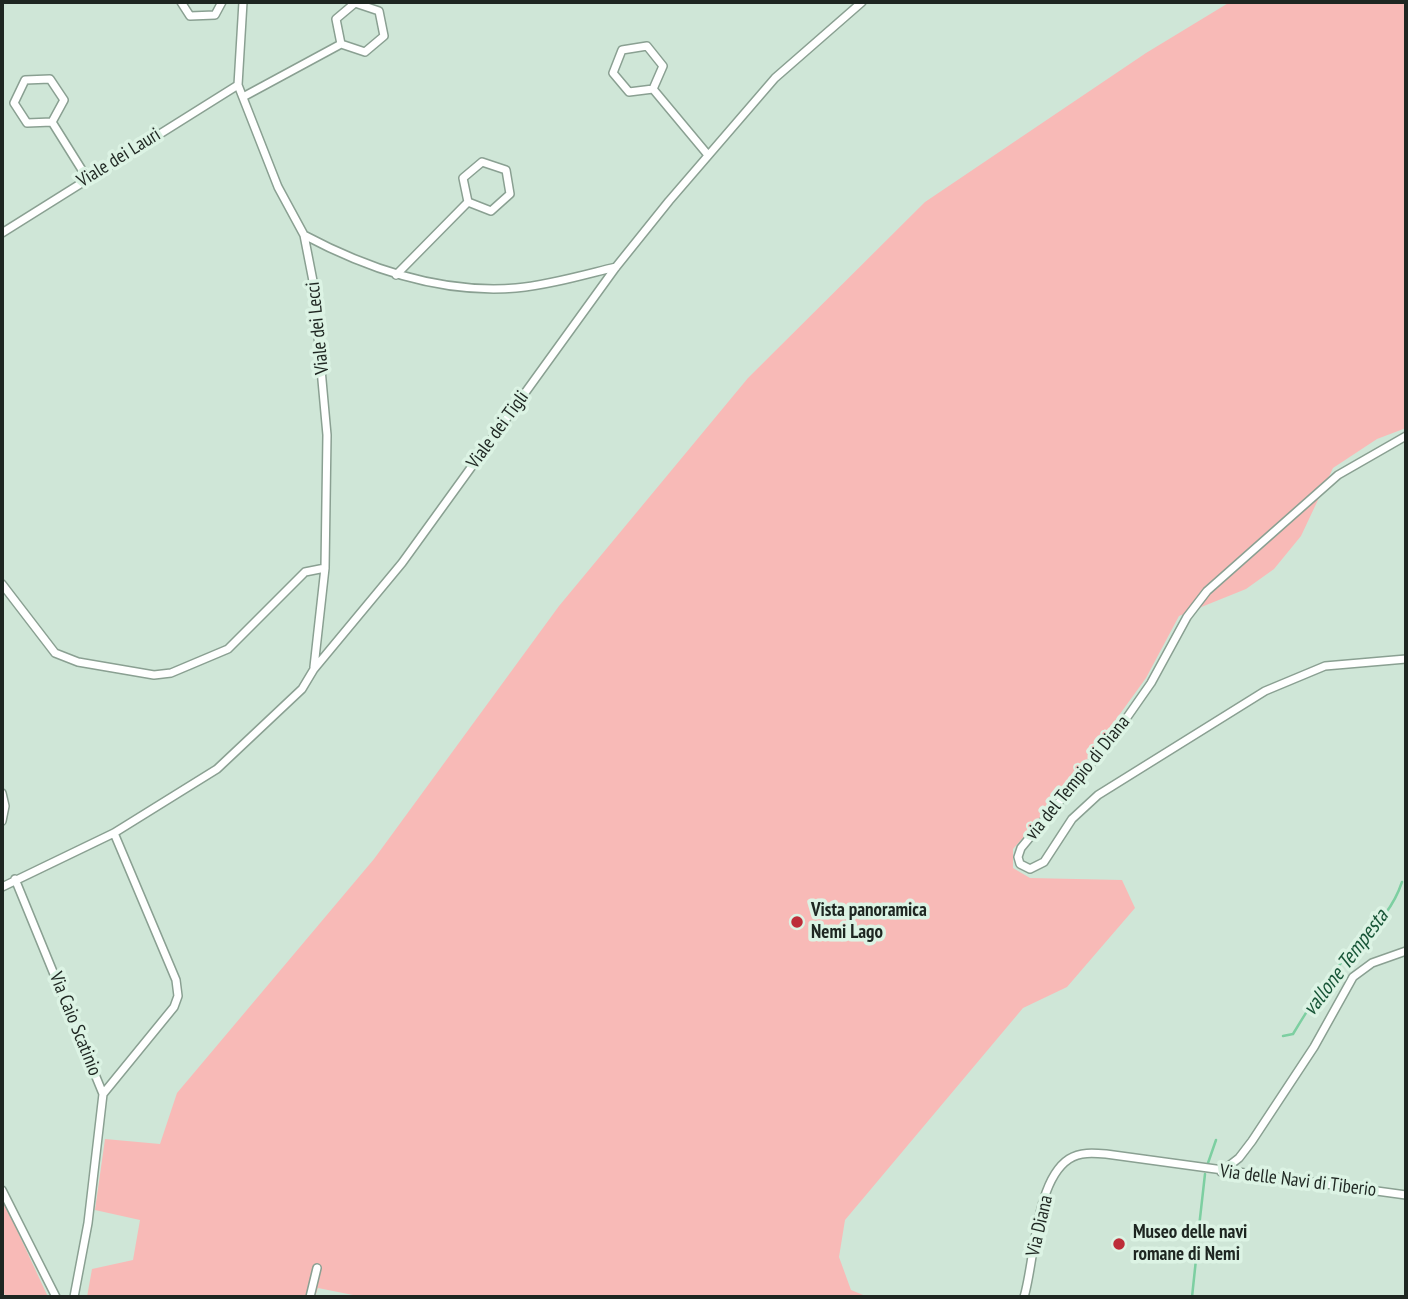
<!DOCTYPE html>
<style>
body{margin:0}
#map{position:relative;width:1408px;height:1299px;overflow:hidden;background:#cfe6d7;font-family:"PT Sans Narrow",sans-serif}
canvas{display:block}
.frame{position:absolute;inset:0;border:4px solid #1e2621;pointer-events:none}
</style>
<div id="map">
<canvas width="1408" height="1299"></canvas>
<div class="frame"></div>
</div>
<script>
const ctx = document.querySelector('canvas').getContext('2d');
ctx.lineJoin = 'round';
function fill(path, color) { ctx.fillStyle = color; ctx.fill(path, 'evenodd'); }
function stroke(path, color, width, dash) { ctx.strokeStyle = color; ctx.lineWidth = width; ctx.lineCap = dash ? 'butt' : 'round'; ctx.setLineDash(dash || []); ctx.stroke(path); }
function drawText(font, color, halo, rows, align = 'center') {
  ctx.font = font + ' "PT Sans Narrow",sans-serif'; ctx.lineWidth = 7; ctx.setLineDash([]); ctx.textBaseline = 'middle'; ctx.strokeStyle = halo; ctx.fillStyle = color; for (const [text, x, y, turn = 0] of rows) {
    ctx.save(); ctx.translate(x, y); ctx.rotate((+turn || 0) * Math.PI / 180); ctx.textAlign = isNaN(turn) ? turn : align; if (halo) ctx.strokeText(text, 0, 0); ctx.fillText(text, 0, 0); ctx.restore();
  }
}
const green = new Path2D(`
 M1230 2H1406V428L1377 439 1333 468 1301 536 1274 569 1246 589 1179 616 1146 678 1062 794 1013 849V868L1030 878 1122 880 1135 908 1067 987 1023 1008 845 1220 839 1257 851 1290 868 1297H363L318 1288 315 1297H87L92 1269 133 1260 140 1220 95 1210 105 1139 160 1144 177 1093 374 859 559 606 748 378 925 202 1146 53Z
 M2 1198 48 1297H7L2 1291Z`);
const stream = new Path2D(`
 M1406 870V869
 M1283 1036 1293 1034C1308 1009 1323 985 1341 963 1364 935 1390 918 1402 882
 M1208 1163 1216 1140
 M1198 1236 1205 1174
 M1192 1297 1197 1250`);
const minor = new Path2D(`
 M181 2 190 16 215 15 222 2
 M243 2 238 85 278 187 304 235 313 281 327 435 325 568 314 667
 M355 3 379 11 384 36 365 52 341 44 336 19Z
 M647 46 663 66 653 89 629 92 613 73 622 50Z
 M50 79 64 100 52 122 27 123 14 103 25 80Z
 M653 89 708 155
 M243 97 341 44
 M52 122 87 178
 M482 162 506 170 510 194 491 211 468 202 463 178Z
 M2 233 238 85
 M304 235C368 269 442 294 516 288 549 285 583 275 616 267
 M396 275 468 202
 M1406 436 1338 475 1207 591 1187 617 1151 683 1114 736 1021 848 1018 857 1020 864 1030 869 1044 862 1072 819 1098 795 1265 691 1325 666 1406 659
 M2 584 55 653 78 662 154 675 171 673 228 649 305 572 325 568
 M2 793 5 806 2 821
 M15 879 103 1094 88 1223 74 1297
 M2 887 114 833 217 769 302 689 314 669 402 563 616 267 669 201 775 78 862 2
 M103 1094 174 1007 178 996 176 980 114 833
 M1221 1172 1239 1158 1252 1141 1314 1047 1353 977 1372 963 1406 951
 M2 1190 56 1297
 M310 1297 317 1268
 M1024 1297C1035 1261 1035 1181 1069 1159 1080 1152 1093 1153 1106 1154L1406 1195`);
const markers = [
 [797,922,7,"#bd2d39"],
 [1119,1244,7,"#bd2d39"]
];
const streetNames = [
 ["Viale dei Lauri",119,158,-32],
 ["Viale dei Lecci",318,328,-96],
 ["Viale dei Tigli",498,430,-54],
 ["via del Tempio di Diana",1078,778,-51],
 ["Via Caio Scatinio",75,1024,68],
 ["Via delle Navi di Tiberio",1298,1181,7],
 ["Via Diana",1040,1226,-77]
];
const poiNames = [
 ["Vista panoramica",811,911],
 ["Nemi Lago",811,933],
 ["Museo delle navi",1133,1233],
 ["romane di Nemi",1133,1255]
];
const waterNames = [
 ["vallone Tempesta",1346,963,-53]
];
fill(green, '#f8bab7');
stroke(stream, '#7dcfa1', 2.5);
stroke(minor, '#8aa092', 10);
stroke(minor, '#fff', 7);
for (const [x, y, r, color] of markers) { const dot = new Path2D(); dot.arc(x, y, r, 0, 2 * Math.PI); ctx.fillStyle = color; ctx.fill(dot); stroke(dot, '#dcf3e4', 2.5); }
drawText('19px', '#1e2621', '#dcf3e4', streetNames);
drawText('bold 19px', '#1e2621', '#dcf3e4', poiNames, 'left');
drawText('italic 21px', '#175537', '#dcf3e4', waterNames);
</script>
